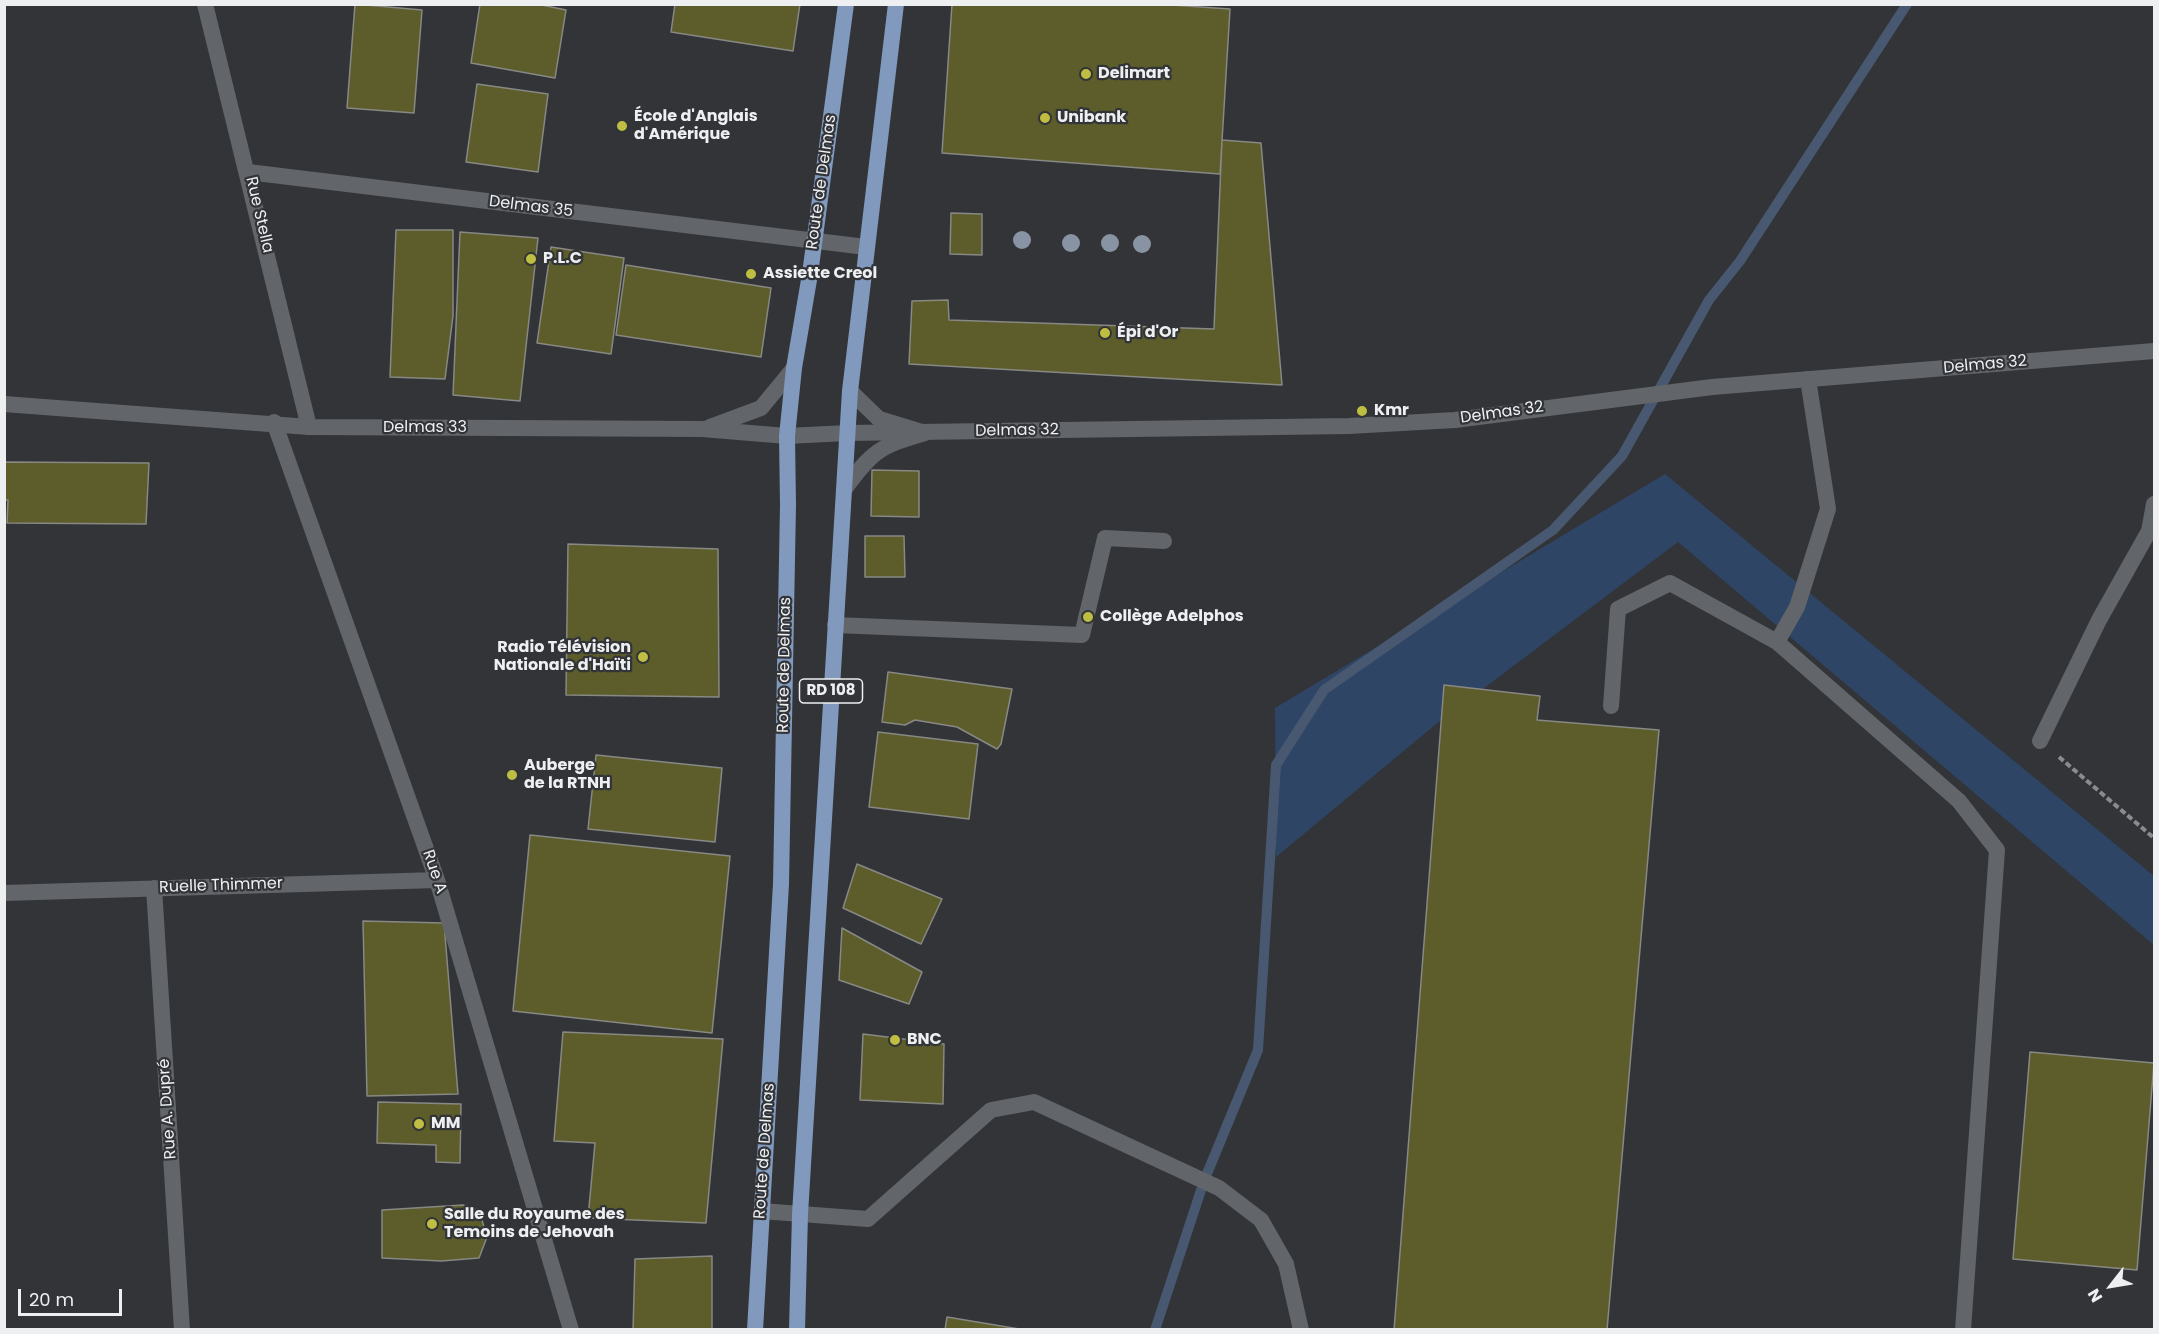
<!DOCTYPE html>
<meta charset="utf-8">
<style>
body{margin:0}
#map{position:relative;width:2159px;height:1334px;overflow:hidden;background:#323438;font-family:Poppins,sans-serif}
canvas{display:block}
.frame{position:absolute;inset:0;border:6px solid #edeff1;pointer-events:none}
.north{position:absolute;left:2081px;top:1256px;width:60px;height:60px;-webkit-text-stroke:4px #323438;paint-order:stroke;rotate:239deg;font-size:16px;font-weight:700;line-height:24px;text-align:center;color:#edeff1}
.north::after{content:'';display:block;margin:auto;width:21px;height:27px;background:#edeff1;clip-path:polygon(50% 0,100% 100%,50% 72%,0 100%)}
.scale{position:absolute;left:18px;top:1289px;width:104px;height:27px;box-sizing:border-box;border:3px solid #edeff1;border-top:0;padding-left:8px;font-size:18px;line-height:21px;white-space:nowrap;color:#edeff1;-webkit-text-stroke:4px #323438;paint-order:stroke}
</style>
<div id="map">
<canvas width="2159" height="1334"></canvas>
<div class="frame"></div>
<div class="north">N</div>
<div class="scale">20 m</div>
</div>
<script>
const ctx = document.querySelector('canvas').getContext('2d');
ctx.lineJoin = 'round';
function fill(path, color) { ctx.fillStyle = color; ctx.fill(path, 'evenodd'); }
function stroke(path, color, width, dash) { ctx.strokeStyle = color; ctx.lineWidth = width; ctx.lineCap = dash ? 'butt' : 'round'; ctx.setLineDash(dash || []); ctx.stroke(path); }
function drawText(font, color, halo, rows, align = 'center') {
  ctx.font = font + ' Poppins,sans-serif'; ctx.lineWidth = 4.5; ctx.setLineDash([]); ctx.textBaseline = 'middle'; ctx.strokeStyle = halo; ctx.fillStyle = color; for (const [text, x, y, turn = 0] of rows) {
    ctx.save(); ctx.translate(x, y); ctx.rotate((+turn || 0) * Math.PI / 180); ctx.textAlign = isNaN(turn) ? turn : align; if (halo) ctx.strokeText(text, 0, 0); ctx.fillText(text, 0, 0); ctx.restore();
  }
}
const green = new Path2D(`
 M1665 474 2154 876V945L1678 542 1435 725 1276 857 1275 708Z`);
const stream = new Path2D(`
 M1155 1330 1204 1181 1258 1050 1276 765 1324 690 1553 530 1622 456 1709 300 1740 261 1907 4`);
const building = new Path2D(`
 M355 4 422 10 414 113 347 108Z
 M480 4H537L566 10 555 78 471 63Z
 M675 4H800L793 51 671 32Z
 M952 4H1157L1230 9 1220 174 942 153Z
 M477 84 548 94 538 172 466 162Z
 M1222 140 1261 143 1282 385 909 364 912 301 948 300 949 320 1214 329Z
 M951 213 982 214V255L950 254Z
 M396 230H453V316L445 379 390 377Z
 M460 232 538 238 520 401 453 395Z
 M551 247 624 258 611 354 537 343Z
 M626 265 771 288 761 357 616 335Z
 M4 462 149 463 146 524 7 523 8 500H4Z
 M872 470 919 471V517L871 516Z
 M865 536H904L905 577H865Z
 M568 544 718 549 719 697 566 695Z
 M888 672 1012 689 1001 744 997 749 957 727 915 720 905 725 882 722Z
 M1444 685 1540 696 1537 720 1659 730 1607 1330H1394Z
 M878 732 978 744 969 819 869 807Z
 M596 755 722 768 715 842 588 829Z
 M530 835 730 856 712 1033 513 1011Z
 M857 864 942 899 921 944 843 908Z
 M363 921 444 923 458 1094 367 1096Z
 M842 928 922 972 909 1004 839 980Z
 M563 1032 723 1039 706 1223 588 1218 595 1143 554 1141Z
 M863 1034 944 1044 943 1104 860 1100Z
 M2030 1052 2154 1063 2137 1270 2013 1259Z
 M378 1102 461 1104 460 1163 436 1162V1145L377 1143Z
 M463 1205 479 1210 487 1237 479 1258 441 1261 382 1258V1210Z
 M712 1256V1330H633L635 1259Z
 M947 1317 1025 1330H945Z`);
const path = new Path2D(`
 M2059 757 2154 838`);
const service = new Path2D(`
 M835 625 1082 635 1105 538 1164 541
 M1777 642 1797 607 1828 509 1808 379
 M1611 706 1618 609 1670 583 1777 642 1959 801 1997 850 1963 1330
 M2040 741 2099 620 2149 531 2154 504
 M761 1211 868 1219 991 1110 1034 1102 1219 1188 1261 1220 1286 1264 1301 1330`);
const minor = new Path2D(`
 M205 4 309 427
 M248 172 866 247
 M274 422 437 880 571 1330
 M154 888 182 1330
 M4 893 437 880`);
const tertiary = new Path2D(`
 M847 433 1349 426 1455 420 1712 387 2154 351`);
const secondary = new Path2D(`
 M850 391 879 419 925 433
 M4 404 309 427 702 429 787 436 847 433
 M710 427 761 408 794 368
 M844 490C872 451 880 446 925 433`);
const primary = new Path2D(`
 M755 1330 781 884 788 505 787 436 794 368 810 274 846 4
 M797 1330 800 1214 850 391 896 4`);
const trees = [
 [1022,240],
 [1071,243],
 [1110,243],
 [1142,244]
];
const markers = [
 [1086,74,6,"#bfbe42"],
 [1045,118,6,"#bfbe42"],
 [622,126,6,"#bfbe42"],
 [531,259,6,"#bfbe42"],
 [751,274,6,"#bfbe42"],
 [1105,333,6,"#bfbe42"],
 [1362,411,6,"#bfbe42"],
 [1088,617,6,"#bfbe42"],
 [643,657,6,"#bfbe42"],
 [512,775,6,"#bfbe42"],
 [895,1040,6,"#bfbe42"],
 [419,1124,6,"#bfbe42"],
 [432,1224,6,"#bfbe42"]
];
const shields = [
 [831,691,63]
];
const shieldNames = [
 ["RD 108",831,691]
];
const poiNames = [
 ["Delimart",1098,74],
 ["École d'Anglais",634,117],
 ["d'Amérique",634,135],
 ["Unibank",1057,118],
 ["P.L.C",543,259],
 ["Assiette Creol",763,274],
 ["Épi d'Or",1117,333],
 ["Kmr",1374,411],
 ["Collège Adelphos",1100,617],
 ["Radio Télévision",631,648,"right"],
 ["Nationale d'Haïti",631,666,"right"],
 ["Auberge",524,766],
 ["de la RTNH",524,784],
 ["BNC",907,1040],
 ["MM",431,1124],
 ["Salle du Royaume des",444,1215],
 ["Temoins de Jehovah",444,1233]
];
const streetNames = [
 ["Route de Delmas",822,182,-82],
 ["Delmas 35",531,207,7],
 ["Rue Stella",259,215,77],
 ["Delmas 32",1985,365,-5],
 ["Delmas 32",1502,413,-8],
 ["Delmas 33",425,428],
 ["Delmas 32",1017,431,-1],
 ["Route de Delmas",785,665,-89],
 ["Rue A",434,872,71],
 ["Ruelle Thimmer",221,886,-2],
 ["Rue A. Dupré",168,1109,-94],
 ["Route de Delmas",765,1151,-86]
];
fill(green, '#2e4565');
stroke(stream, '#485870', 10);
fill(building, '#5c5d2a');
stroke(building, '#888884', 1.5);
stroke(path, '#898b8e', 4, [6, 3]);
stroke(service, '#626569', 16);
stroke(minor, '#626569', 16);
stroke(tertiary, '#626569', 16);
stroke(secondary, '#626569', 16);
stroke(primary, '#8099bd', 16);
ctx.fillStyle = '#8893a3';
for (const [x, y] of trees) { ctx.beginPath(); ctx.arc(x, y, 9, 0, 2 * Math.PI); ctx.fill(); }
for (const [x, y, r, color] of markers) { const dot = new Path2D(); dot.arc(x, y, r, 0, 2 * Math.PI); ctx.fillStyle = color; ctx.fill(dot); stroke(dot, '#323438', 2); }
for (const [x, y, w] of shields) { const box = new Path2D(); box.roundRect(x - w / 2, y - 12, w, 24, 4.5); ctx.fillStyle = '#323438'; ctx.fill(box); stroke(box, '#edeff1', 1.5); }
drawText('bold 15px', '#edeff1', null, shieldNames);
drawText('bold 16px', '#edeff1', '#323438', poiNames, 'left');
drawText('16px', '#edeff1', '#323438', streetNames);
</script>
